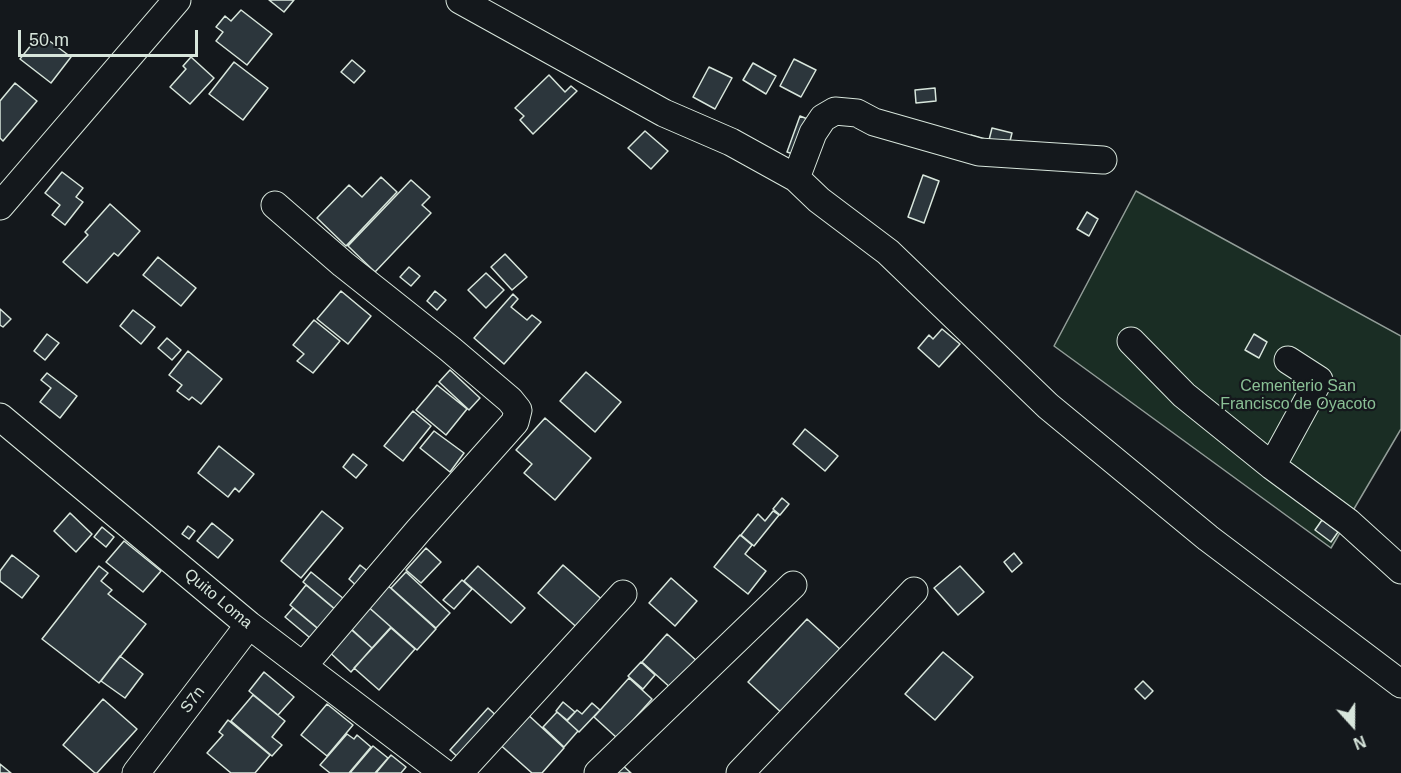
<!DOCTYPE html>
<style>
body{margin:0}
#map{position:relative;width:1401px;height:773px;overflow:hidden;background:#14181c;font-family:Arial,sans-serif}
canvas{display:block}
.north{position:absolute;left:1323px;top:695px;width:60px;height:60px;-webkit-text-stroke:4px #14181c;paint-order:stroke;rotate:159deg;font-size:16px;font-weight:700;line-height:24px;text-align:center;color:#d8e6dc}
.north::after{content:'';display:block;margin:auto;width:21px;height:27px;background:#d8e6dc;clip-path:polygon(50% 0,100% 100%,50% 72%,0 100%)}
.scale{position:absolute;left:18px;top:30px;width:180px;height:27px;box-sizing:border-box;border:3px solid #d8e6dc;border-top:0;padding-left:8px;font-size:18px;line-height:21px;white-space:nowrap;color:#d8e6dc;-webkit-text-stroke:4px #14181c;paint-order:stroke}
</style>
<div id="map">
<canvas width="1401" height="773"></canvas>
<div class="north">N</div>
<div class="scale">50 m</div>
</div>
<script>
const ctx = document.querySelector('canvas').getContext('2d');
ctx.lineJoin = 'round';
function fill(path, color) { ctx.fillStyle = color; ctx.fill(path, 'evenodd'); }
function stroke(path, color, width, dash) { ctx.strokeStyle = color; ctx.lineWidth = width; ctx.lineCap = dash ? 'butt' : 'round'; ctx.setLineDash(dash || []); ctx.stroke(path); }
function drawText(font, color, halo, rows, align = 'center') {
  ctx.font = font + ' Arial,sans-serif'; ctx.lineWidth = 4.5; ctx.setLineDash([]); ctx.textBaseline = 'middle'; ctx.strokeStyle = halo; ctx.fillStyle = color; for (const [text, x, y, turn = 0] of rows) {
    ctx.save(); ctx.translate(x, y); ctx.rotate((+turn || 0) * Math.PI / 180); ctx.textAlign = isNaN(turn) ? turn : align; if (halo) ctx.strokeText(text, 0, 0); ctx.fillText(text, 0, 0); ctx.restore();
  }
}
const green = new Path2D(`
 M1136 191 1401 336V429L1331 548 1054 346Z`);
const building = new Path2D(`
 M269 0H294L284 12Z
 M241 10 272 34 247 65 216 41 223 32 216 27 225 16 231 21Z
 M40 34 71 57 51 83 20 59Z
 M191 57 214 78 190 104 170 87 186 69 183 66Z
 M794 59 816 70 801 97 780 86Z
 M352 60 365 71 354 83 341 72Z
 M234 62 268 88 243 120 209 94Z
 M753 63 776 76 766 94 743 80Z
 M709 67 732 78 715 109 693 97Z
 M549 75 565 92 571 86 577 91 533 134 520 120 524 116 515 108Z
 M15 83 37 101 3 141 0 138V101Z
 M935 88 936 101 916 103 915 90Z
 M800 116 810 120 796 155 787 152Z
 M992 128 1012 133 1007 153 969 143 971 135 989 140Z
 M645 131 668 151 651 169 628 148Z
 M62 172 83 188 76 197 83 202 65 225 52 215 60 205 45 193Z
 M923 175 939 181 924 223 908 217Z
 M381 177 397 192 346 246 317 218 349 185 362 197Z
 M411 180 430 197 422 205 431 213 375 272 348 246Z
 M110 204 140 231 118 256 114 253 87 283 63 262 88 235 85 232Z
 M1087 212 1098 219 1089 236 1077 229Z
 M505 254 527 277 512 290 491 267Z
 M158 257 196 288 181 306 143 275Z
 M409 267 420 276 411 286 400 277Z
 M486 273 504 290 486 308 468 290Z
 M341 291 371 316 348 344 317 319Z
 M435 291 446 300 437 310 427 301Z
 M513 294 518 299 511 307 527 320 532 315 541 322 504 364 474 338Z
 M0 309 11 319 3 327 0 325Z
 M133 310 155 327 141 344 120 326Z
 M314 320 340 341 313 373 297 361 304 354 293 345Z
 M942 329 960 344 939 367 918 348 929 335 933 339Z
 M47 334 59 343 45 360 34 351Z
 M1254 334 1267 342 1259 358 1245 350Z
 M167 338 181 350 172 360 158 348Z
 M188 351 222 379 201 404 192 397 189 400 177 391 182 385 169 375Z
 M450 370 480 398 469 410 439 382Z
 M586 372 621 402 595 432 560 401Z
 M47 373 77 396 60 418 40 402 51 388 41 380Z
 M437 385 467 409 446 435 416 410Z
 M413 411 431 426 403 461 384 446Z
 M545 418 591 458 555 500 524 473 532 464 516 450Z
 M805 429 838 456 825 471 793 444Z
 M434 431 464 453 450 472 420 448Z
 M219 446 254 474 239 492 235 488 228 497 198 473Z
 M353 454 367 465 356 478 343 467Z
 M782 498 789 504 780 515 773 509Z
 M322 511 343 528 301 578 281 561Z
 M773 511 779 515 754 546 741 535 758 514 765 521Z
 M70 513 92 534 76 552 54 531Z
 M1322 520 1338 532 1331 542 1315 530Z
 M212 523 233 540 218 558 197 541Z
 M188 526 195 531 189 539 182 534Z
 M102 527 114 537 106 547 94 537Z
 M740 535 752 545 745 554 766 571 748 594 714 567Z
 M124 541 161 571 143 592 106 562Z
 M426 548 441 562 421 583 406 570Z
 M1014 553 1022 563 1012 572 1004 562Z
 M12 555 39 576 22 598 0 581V571Z
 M360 565 370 573 358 587 349 579Z
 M563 565 606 603 581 631 538 593Z
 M99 566 108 573 101 581 112 590 108 594 146 624 99 683 42 639Z
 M478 566 525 608 511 623 464 581Z
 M960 566 984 592 958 615 934 588Z
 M311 572 344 599 335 609 303 582Z
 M406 572 450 613 436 628 391 588Z
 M671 578 697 601 675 626 649 603Z
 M462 580 472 589 454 609 443 600Z
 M385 583 436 629 417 650 365 604Z
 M306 585 337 611 321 631 290 605Z
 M366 605 391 627 372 648 347 625Z
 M293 608 323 633 315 642 285 617Z
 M807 619 842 651 783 714 748 682Z
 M346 625 372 648 351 672 325 648Z
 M391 628 415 649 379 690 354 668Z
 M667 634 698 662 673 690 642 662Z
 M943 652 973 677 935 720 905 694Z
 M120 656 143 674 125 698 101 681Z
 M641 662 655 675 643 689 628 676Z
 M264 672 294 697 278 715 249 691Z
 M629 678 652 699 617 738 594 717Z
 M1143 681 1153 691 1145 699 1135 689Z
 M253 695 285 721 272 737 282 745 272 756 231 721Z
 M103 699 137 729 97 773H95L63 745Z
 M563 702 575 712 567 720 556 711Z
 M592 703 600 710 579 732 567 721 577 710 582 714Z
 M327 704 353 725 327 756 301 735Z
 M488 708 501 720 463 762 450 750Z
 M525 712 564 748 542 773H532L497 742Z
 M557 712 578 731 564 747 543 727Z
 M228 720 270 755 255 773H231L207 753 223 735 219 732Z
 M347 734 354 739 357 735 371 747 349 773H330L320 765Z
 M373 746 388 758 375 773H350Z
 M391 755 406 767 401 773H376Z
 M620 763 631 773H610Z
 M0 764 11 773H0Z`);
const minor = new Path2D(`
 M460 0 664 113 731 142 796 178 819 200 888 252 1048 406 1208 538 1401 684
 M796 178 813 133 823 118 835 111 857 113 874 122 979 152 1103 160
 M275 205 343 264 450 349 510 400 518 410 515 422 418 531 303 666
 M0 206 177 0
 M1131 341 1184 395 1272 466 1348 522 1401 570
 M0 417 249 625 444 773
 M1272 466 1319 380 1288 360
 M136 773 249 625
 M459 773 623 594
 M598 773 793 585
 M740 773 914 591`);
const parkNames = [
 ["Cementerio San",1298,387],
 ["Francisco de Oyacoto",1298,405]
];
const streetNames = [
 ["Quito Loma",218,599,40],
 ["S7n",193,700,-53]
];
fill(green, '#1a2d24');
stroke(green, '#939e99', 1.5);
fill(building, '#2c363c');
stroke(building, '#d8e6dc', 1.5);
stroke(minor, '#d8e6dc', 29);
stroke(minor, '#14181c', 27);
drawText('16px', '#8ac095', '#14181c', parkNames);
drawText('16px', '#d8e6dc', '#14181c', streetNames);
</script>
